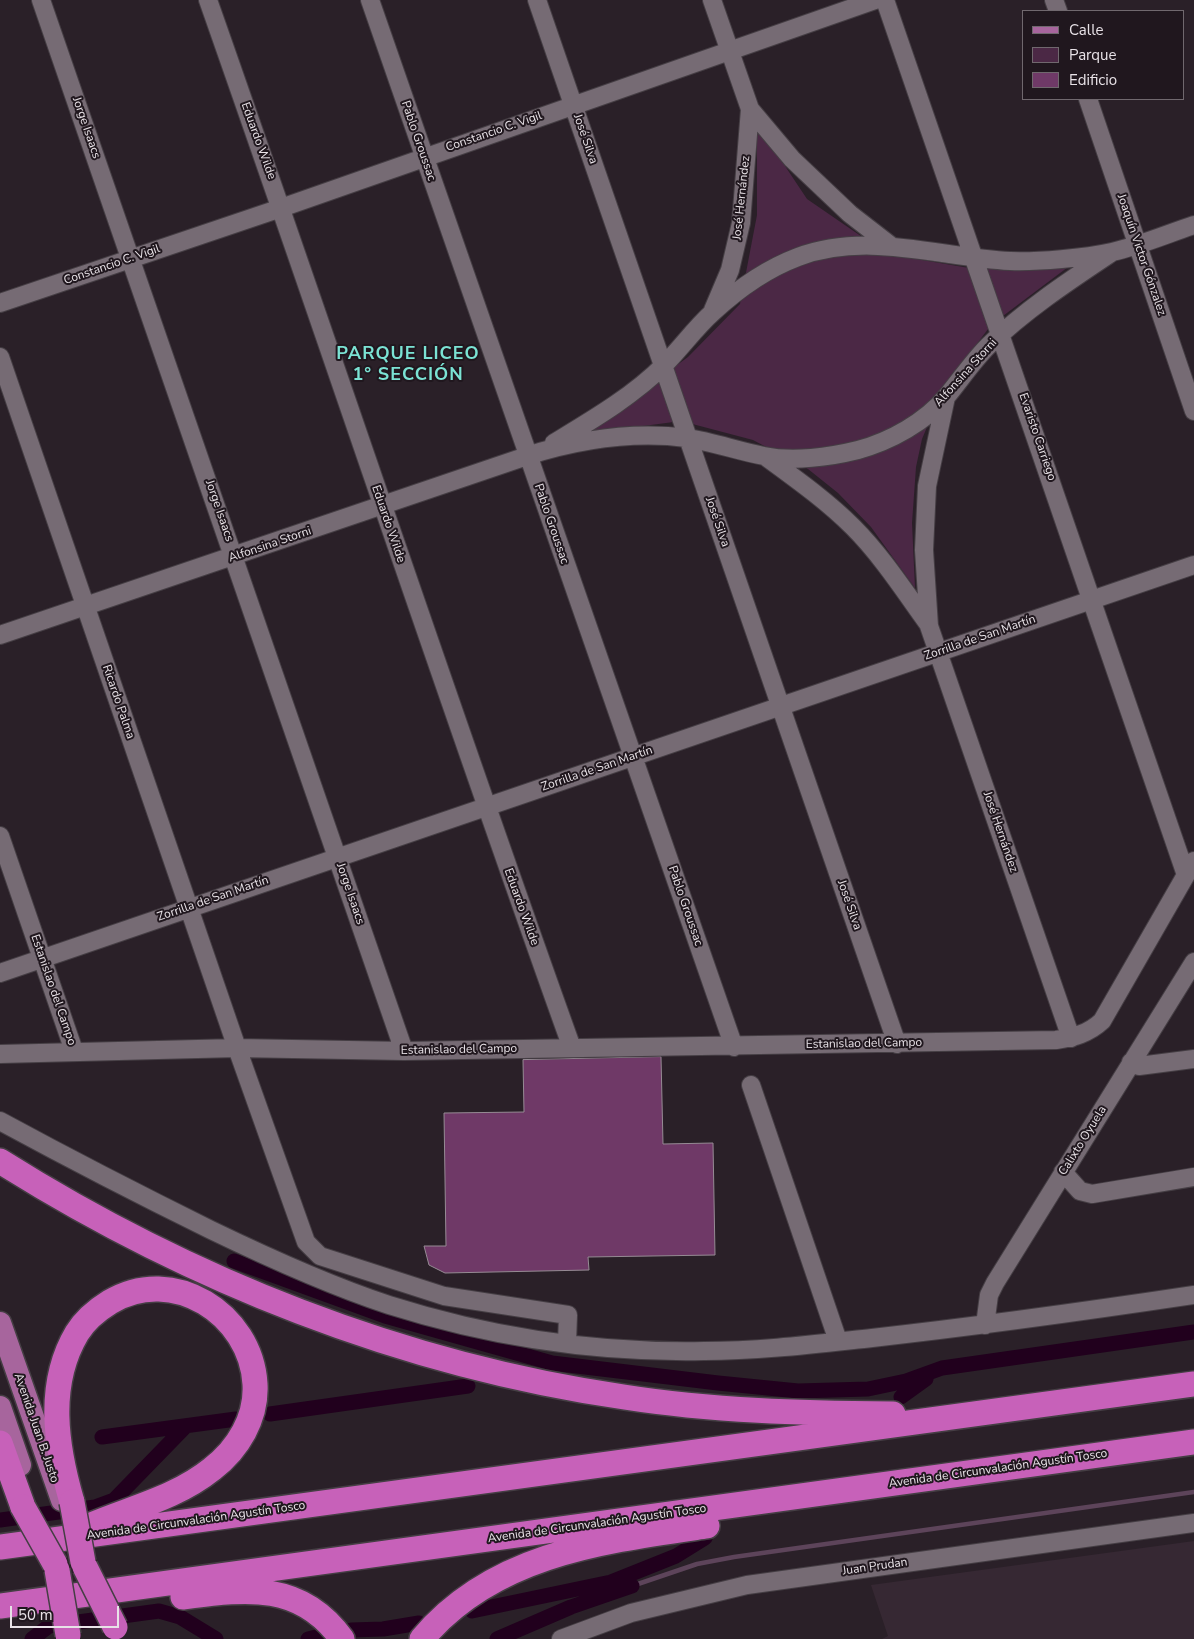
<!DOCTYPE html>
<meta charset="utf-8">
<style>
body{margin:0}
#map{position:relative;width:1194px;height:1639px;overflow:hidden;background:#2a2028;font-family:"Nunito Sans",sans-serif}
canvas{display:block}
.legend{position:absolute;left:1022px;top:10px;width:162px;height:90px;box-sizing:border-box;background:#20171e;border:1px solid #70686e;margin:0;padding:6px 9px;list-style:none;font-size:15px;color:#e8e2e7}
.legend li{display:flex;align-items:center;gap:10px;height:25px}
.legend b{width:25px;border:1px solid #70686e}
.scale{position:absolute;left:10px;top:1606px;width:109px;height:22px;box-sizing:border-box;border:2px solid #e8e2e7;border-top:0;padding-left:6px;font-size:15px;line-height:18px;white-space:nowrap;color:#e8e2e7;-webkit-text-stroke:4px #20171e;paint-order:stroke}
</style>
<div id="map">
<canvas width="1194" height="1639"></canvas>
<ul class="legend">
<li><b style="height:6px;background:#a7659d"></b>Calle</li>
<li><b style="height:14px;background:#4b2845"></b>Parque</li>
<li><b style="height:14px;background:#6f3967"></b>Edificio</li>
</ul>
<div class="scale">50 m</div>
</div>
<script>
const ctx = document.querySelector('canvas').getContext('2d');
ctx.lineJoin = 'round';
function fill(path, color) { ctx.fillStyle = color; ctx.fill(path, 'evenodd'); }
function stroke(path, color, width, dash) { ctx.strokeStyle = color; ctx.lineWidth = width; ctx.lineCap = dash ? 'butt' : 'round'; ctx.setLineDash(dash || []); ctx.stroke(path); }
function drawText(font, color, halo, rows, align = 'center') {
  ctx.font = font + ' "Nunito Sans",sans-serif'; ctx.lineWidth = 4; ctx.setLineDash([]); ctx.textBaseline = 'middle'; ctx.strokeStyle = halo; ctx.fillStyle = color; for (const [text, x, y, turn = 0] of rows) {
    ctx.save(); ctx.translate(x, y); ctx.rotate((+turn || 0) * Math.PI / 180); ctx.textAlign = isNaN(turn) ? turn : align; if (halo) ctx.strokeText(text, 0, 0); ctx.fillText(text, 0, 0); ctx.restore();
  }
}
const built = new Path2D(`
 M1194 1541V1639H882L888 1636 871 1585Z`);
const green = new Path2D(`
 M757 124 807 199 887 254 975 269 1072 264 991 325 943 389 922 439 916 467 912 523 915 588 871 527 838 493 808 469 753 440 681 421 583 434 688 357 740 304 757 215Z`);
const stream = new Path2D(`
 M632 1586 697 1564 734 1557 1194 1492`);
const canal = new Path2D(`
 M234 1261 385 1316 552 1363 718 1383 798 1391 868 1389 906 1381 942 1368 1194 1332
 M901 1397 926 1379
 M270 1414 468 1386
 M102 1437 236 1419
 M0 1520 95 1507 114 1500 185 1427
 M472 1611 611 1582 676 1556 705 1538
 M351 1630 383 1629 419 1623
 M32 1639 49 1626 159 1611 180 1617 216 1639
 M308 1639 320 1636
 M497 1639 571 1607 632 1586`);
const building = new Path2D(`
 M661 1057 663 1144 713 1143 715 1255 588 1257 589 1270 445 1273 429 1265 424 1246H446L444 1113 524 1112 523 1060Z`);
const minor = new Path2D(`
 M41 0 404 1051
 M208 0C331 349 447 700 572 1048
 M370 0 734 1047
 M537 0 897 1044
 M712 0 750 109 792 159 850 214 890 245
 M885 0 1186 875
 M1054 0 1058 11
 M1088 99 1194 411
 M0 303 281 208 875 0
 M713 310 730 270 741 223 750 109
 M0 357 237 1048 306 1242 320 1256 444 1296 568 1315 567 1343
 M946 397 927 486 924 550 929 626 1071 1038
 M554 443C592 420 633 396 664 365 681 348 695 328 713 312 738 289 766 269 798 257 867 231 939 257 1010 261 1038 262 1085 258 1112 252 1139 246 1167 234 1194 225
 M766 457C796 479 827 501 853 527 882 556 905 592 929 625
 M0 635 527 456C580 439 632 431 687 438 713 442 738 451 764 456 793 462 830 457 858 450 891 441 925 422 947 396 961 379 973 361 988 346 1025 310 1069 281 1111 253
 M0 836 74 1051
 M0 973 1194 565
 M0 1054 237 1048 404 1051 1056 1040C1074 1037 1088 1034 1102 1021L1194 861
 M1131 1062 1139 1066 1194 1059
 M751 1085 838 1341
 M0 1121C70 1159 140 1195 211 1230 269 1258 328 1285 389 1305 490 1337 598 1353 704 1351 760 1351 816 1344 872 1338 980 1326 1087 1311 1194 1295
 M1063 1172 1080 1191 1092 1194 1194 1177
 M985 1325 989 1295 995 1283 1194 962
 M561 1639 631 1613 747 1585 1194 1523`);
const major = new Path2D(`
 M0 1323 62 1500
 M0 1407 20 1465`);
const highway = new Path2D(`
 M0 1161C189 1280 403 1365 624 1397 713 1411 803 1413 893 1414
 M0 1443 23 1507
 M72 1502C56 1447 46 1385 77 1333 85 1320 97 1310 110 1302 173 1264 251 1314 255 1384 257 1418 238 1449 212 1469 176 1498 131 1508 89 1526
 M0 1547 1194 1384
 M183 1597C246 1589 300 1581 342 1639
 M0 1606 1194 1442
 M422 1639C493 1554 603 1541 707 1526`);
const highwayBridge = new Path2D(`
 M72 1502 83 1562
 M23 1507 55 1564
 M85 1567 115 1627
 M57 1570 68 1635`);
const streetNames = [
 ["Jorge Isaacs",86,128,71],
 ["Constancio C. Vigil",494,132,-19],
 ["José Silva",585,139,71],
 ["Eduardo Wilde",258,141,70],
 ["Pablo Groussac",418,141,71],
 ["José Hernández",742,198,-84],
 ["Joaquín Victor Gónzalez",1141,255,71],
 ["Constancio C. Vigil",112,265,-19],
 ["Alfonsina Storni",966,373,-48],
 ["Evaristo Carriego",1037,437,71],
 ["Jorge Isaacs",219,511,71],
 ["José Silva",717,522,71],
 ["Eduardo Wilde",388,524,71],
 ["Pablo Groussac",551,524,71],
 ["Alfonsina Storni",270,545,-19],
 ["Zorrilla de San Martín",980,638,-19],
 ["Ricardo Palma",118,702,71],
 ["Zorrilla de San Martín",597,769,-19],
 ["José Hernández",1000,832,71],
 ["Jorge Isaacs",350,894,71],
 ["Zorrilla de San Martín",213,899,-19],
 ["José Silva",849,905,71],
 ["Pablo Groussac",685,906,71],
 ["Eduardo Wilde",521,907,70],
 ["Estanislao del Campo",53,990,71],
 ["Estanislao del Campo",864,1044,-1],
 ["Estanislao del Campo",459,1050,-1],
 ["Calixto Oyuela",1083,1141,-58],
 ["Avenida Juan B. Justo",36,1428,71],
 ["Avenida de Circunvalación Agustín Tosco",998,1469,-8],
 ["Avenida de Circunvalación Agustín Tosco",196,1521,-8],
 ["Avenida de Circunvalación Agustín Tosco",597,1524,-8],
 ["Juan Prudan",875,1567,-8]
];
const districtNames = [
 ["PARQUE LICEO",408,355],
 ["1° SECCIÓN",408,376]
];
fill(built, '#362833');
fill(green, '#4b2845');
stroke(stream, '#5d445a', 4.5);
stroke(canal, '#21001d', 15);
fill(building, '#6f3967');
stroke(building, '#968b94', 1);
stroke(minor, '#453e44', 20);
stroke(major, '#453e44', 25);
stroke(highway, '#453e44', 28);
stroke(minor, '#766b74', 18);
stroke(major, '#a7659d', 22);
stroke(highway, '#c761b9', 25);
stroke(highwayBridge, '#453e44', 28, []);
stroke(highwayBridge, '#c761b9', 25);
drawText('12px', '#e8e2e7', '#20171e', streetNames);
ctx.letterSpacing = '1px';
drawText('bold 18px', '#7be3d4', '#20171e', districtNames);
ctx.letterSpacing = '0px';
</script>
